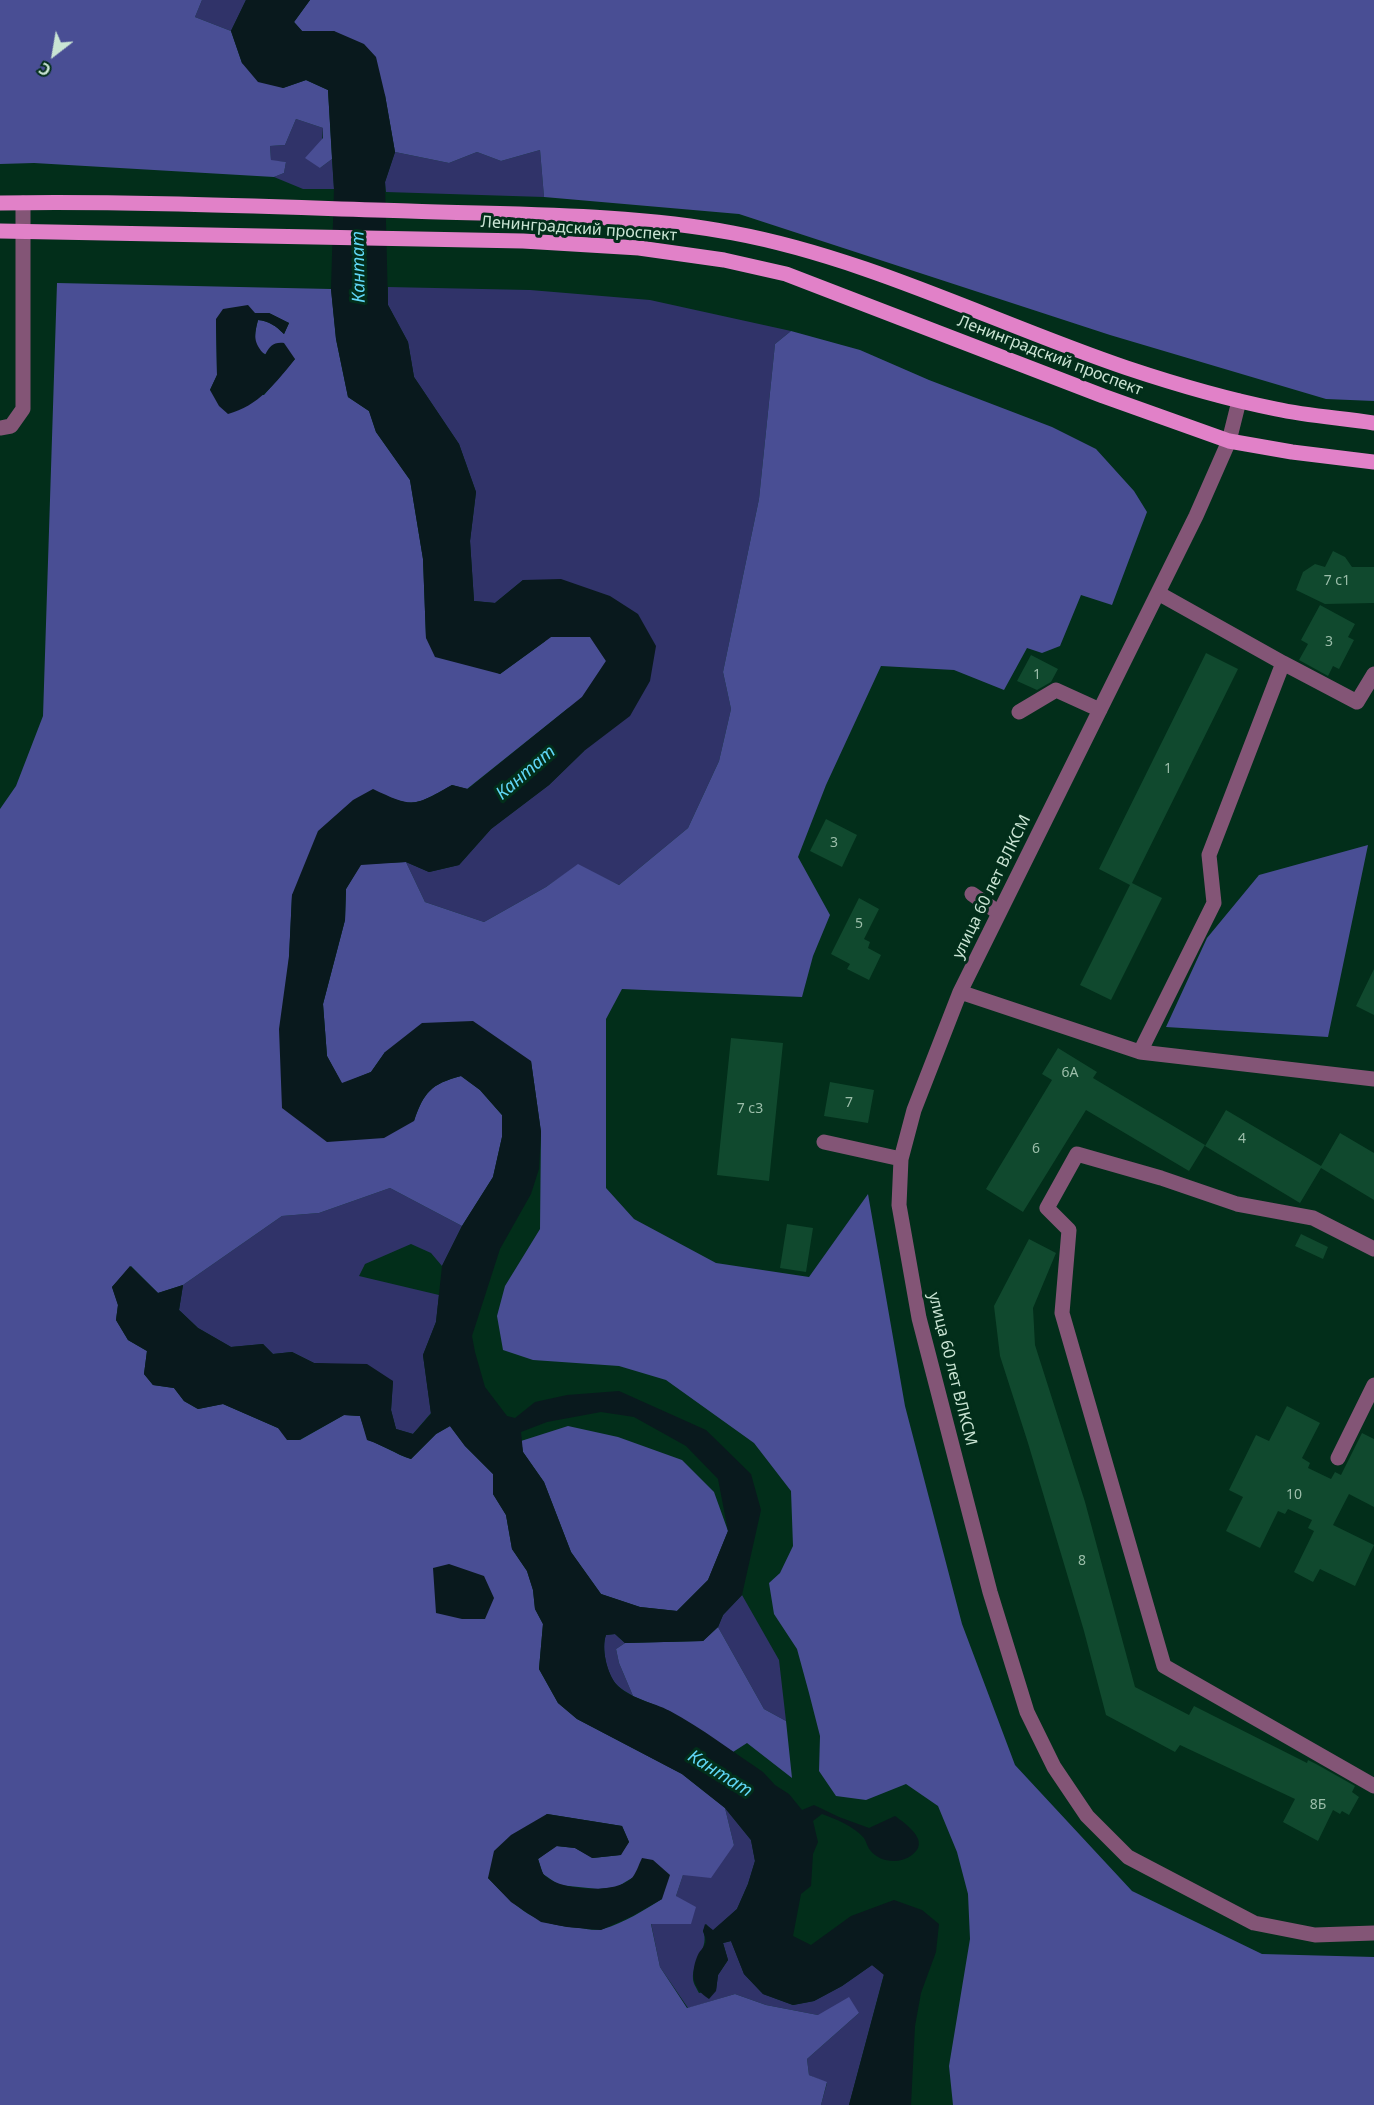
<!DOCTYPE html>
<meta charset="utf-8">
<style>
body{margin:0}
#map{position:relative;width:1374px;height:2105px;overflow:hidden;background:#022e1a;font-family:"Noto Sans",sans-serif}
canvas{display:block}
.north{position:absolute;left:24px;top:24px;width:60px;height:60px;-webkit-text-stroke:4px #022e1a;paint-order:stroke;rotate:211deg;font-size:16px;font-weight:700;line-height:24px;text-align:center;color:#cae5d4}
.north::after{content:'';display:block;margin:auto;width:21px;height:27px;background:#cae5d4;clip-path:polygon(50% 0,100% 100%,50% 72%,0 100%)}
</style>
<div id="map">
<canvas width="1374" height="2105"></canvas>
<div class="north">С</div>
</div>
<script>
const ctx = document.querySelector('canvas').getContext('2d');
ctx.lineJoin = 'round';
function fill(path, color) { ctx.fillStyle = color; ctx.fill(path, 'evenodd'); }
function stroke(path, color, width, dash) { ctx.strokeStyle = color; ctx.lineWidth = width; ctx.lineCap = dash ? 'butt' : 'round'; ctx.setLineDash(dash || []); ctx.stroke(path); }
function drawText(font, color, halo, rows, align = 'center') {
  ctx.font = font + ' "Noto Sans",sans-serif'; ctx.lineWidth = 6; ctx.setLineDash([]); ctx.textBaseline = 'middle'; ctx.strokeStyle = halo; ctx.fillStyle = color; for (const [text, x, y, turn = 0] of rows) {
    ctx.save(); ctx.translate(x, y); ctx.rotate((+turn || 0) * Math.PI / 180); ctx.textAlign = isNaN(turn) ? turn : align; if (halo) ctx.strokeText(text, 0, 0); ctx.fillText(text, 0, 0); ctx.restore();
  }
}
const green = new Path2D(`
 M202 0H246L231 31 195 17Z
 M296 119 323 128 320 168 332 159 334 189H303L274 177 284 173 286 162 271 161 270 146 285 145Z
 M540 150 544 197 386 192 385 182 395 152 449 163 477 152 501 161Z
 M388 287 530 290 650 300 791 331 775 344 759 499 723 672 731 709 719 761 688 828 619 885 578 865 546 887 484 922 425 902 406 862 429 872 459 865 491 829 549 785 584 751 523 580 495 603 474 601 470 541 476 492 459 444 414 377 408 342 388 305Z
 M390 1188 462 1226 442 1266 431 1253 411 1244 365 1264 359 1276 439 1295 436 1322 423 1355 431 1413 413 1434 396 1429 391 1410 393 1381 331 1364 314 1363 292 1352 273 1354 263 1344 231 1347 198 1328 179 1310 183 1285 282 1216 319 1213Z
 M742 1595 779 1660 786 1721 764 1709 718 1627 723 1615Z
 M615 1634 625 1643 616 1649 619 1663 633 1696C628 1693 621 1689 617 1685 607 1675 601 1648 606 1635Z
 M725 1808 751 1840 755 1861 748 1884 737 1909 713 1931 706 1924 703 1931C710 1948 692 1960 693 1979 693 1983 697 1989 699 1993L716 1990 718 1975 728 1960 723 1943 731 1941 744 1974 763 1994 793 2005 814 2001 842 1986 872 1965 884 1974 849 2105H821L827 2083 809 2075 807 2059 859 2013 818 2015 766 2005 735 1994 688 2008 660 1967 651 1923 691 1924 676 1896 683 1875 734 1845Z`);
const forest = new Path2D(`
 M0 0H202L195 17 231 31 242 63 283 88 306 80 328 90 332 159 320 168 305 158 323 138V128L296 119 285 145 270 146 271 160 286 162 284 173 274 177 34 163 0 164Z
 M310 0H1374V401L1326 399 1110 335 739 214 544 197 540 150 501 161 477 152 449 163 395 152 385 95 334 31H302L294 22Z
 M57 283 331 289 336 339 348 397 369 411 376 432 410 480 423 559 426 638 500 674 551 637H590L606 661 582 697 467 789 452 785C413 807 413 808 373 790L292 895 282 1108 414 1121C424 1092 431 1084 461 1076L480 1090 502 1115V1137L493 1177 462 1226 390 1188 319 1213 282 1216 183 1285 158 1293 131 1266 112 1287 118 1305 116 1320 128 1340 147 1351 144 1374 153 1385 174 1388 184 1401 198 1409 223 1404 278 1428 300 1440 344 1415 360 1416 368 1440C383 1445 395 1454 411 1459L436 1434 450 1426 465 1446 493 1474V1494L506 1515 512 1549 527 1571 533 1590 535 1609 543 1624 539 1669 558 1703 577 1719 682 1774 725 1808 734 1845 711 1878 683 1875 676 1896 696 1907 691 1924H651L660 1967 687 2008 735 1994 766 2005 818 2015 849 1997 859 2013 807 2059 809 2075 827 2082 821 2105H0V809L16 786 43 716ZM255 313H269L289 323 284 334C276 326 269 321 258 320 248 357 264 355 295 359L264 395 210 390 217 375 216 320ZM547 1814 622 1826 629 1842 620 1855 593 1858 575 1848 556 1846 538 1859 543 1874 559 1885 598 1889 617 1887 632 1878 662 1899C644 1910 624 1923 603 1929 596 1931 587 1929 580 1928 534 1925 519 1910 488 1878Z
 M791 331 860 350 929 380 1052 427 1096 449 1134 491 1147 512 1112 605 1081 595 1060 646 1042 653 1027 648 1004 690 954 670 881 666 826 785 798 857 830 915 813 956 802 997 622 989 606 1019V1188L634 1219 716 1263 809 1277 868 1194 905 1406 962 1624 1015 1765 1132 1891 1262 1954 1374 1957V2105H953L949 2066 970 1939 968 1894 957 1852 938 1806 906 1784 866 1800 836 1796 819 1771 820 1736 809 1693 797 1649 774 1614 769 1583 780 1573 793 1546 791 1491 754 1443 666 1380 619 1366 533 1360 503 1350 497 1316 505 1286 540 1229 541 1132 531 1061 385 1052 371 1072 342 1084 327 1056 323 1004 345 920 346 889 361 864 406 862 425 902 484 922 546 887 578 864 619 885 688 828 719 761 731 709 723 672 759 499 775 344Z
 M1368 845 1328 1037 1166 1027 1207 938 1259 875Z
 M568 1426 618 1437 682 1460 714 1492 728 1531 708 1580 677 1611 640 1607 601 1594 571 1552 544 1482 523 1452 521 1441Z
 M718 1627 764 1709 786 1721 792 1778 747 1743 733 1752 669 1711 633 1696 619 1663 616 1649 625 1643 703 1641Z`);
const water = new Path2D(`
 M246 0H310L294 22 302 31H334L364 44 376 57 385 95 395 152 385 182 388 305 408 342 414 377 459 444 476 492 470 541 474 601 495 603 523 580 561 579 610 596 638 614 656 646 650 681 630 716 584 751 549 785 491 829 459 865 429 872 406 862 361 865 346 889 345 920 323 1004 327 1056 342 1083 371 1072 385 1052 422 1023 473 1021 531 1061 541 1132 539 1169 531 1194 500 1249 472 1336 475 1352 485 1387 507 1416 515 1418 535 1402 567 1395 619 1391 706 1430 751 1474 761 1510 742 1595 723 1615 718 1627 703 1641 625 1643 615 1634 606 1635C601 1648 607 1673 616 1684 629 1699 653 1702 670 1711 702 1728 733 1752 763 1772L775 1785 789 1794 802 1810 814 1805 839 1817 869 1828 895 1816C906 1824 931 1841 912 1855 899 1865 879 1862 870 1850 867 1846 866 1840 863 1837 853 1826 836 1819 822 1814L813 1821 818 1842 813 1854 811 1886 801 1894 793 1936 811 1945 851 1916 894 1900 922 1910 939 1924 936 1952 921 1993 915 2026 911 2105H849L884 1975 872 1965 842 1986 814 2001 793 2005 763 1994 744 1974 731 1941 723 1943 728 1960 718 1975 716 1991 709 1999C693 1989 690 1975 697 1957 702 1945 710 1947 703 1931L705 1924 713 1930 737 1909 748 1884 755 1861 751 1840 725 1808 682 1774 577 1719 558 1703 539 1669 543 1624 535 1609 533 1590 527 1571 512 1549 506 1515 493 1494V1474L465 1446 450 1426 436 1434 411 1459C396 1454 383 1445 367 1440L360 1416 344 1415 299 1440H287L278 1428 223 1404 198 1409 184 1401 174 1388 153 1385 144 1374 147 1351 128 1340 116 1320 118 1305 112 1287 130 1266 158 1293 183 1285 179 1310 198 1328 231 1347 263 1344 273 1354 292 1352 314 1363 367 1364 393 1381 391 1410 396 1429 413 1434 431 1414 423 1355 436 1322 442 1266 462 1226 493 1177 502 1137V1115L480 1090 461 1076C431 1084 424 1092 414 1121L384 1138 327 1142 282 1108 279 1029 289 956 292 895 318 831 353 800 373 789C413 808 413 807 452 785L468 789 582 697 606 661 590 637H551L500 674 435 657 426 638 423 559 410 480 376 432 369 411 348 397 336 339 331 289 334 189 328 90 306 80 283 88 258 82 242 63 231 31ZM601 1412 634 1417 686 1446 718 1479 728 1531 708 1580 677 1611 640 1607 601 1594 571 1552 544 1482 523 1452 521 1432 547 1422Z
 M248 305 255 313H269L289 323 284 334C276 326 269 321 258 320 254 335 253 343 265 355 270 346 273 342 284 343L295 359C276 383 258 406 228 414L219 406 210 390 217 375 216 319 223 309Z
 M449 1564 484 1576 494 1598 485 1619H462L436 1613 433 1568Z
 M547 1814 622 1826 629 1842 621 1855 592 1858 575 1848 557 1846 538 1859C540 1864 541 1872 545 1876 562 1891 614 1894 631 1879 636 1874 639 1864 642 1858L653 1860 670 1875 662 1899 632 1916 601 1930 567 1927 541 1922 511 1902 488 1878 494 1851 511 1835Z`);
const building = new Path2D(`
 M1333 551 1345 557 1352 567H1374V603L1325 604 1296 590 1303 572 1315 564 1325 567Z
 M1320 605 1355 624 1348 637 1354 640 1339 669 1333 666 1328 676 1299 660 1308 644 1301 640Z
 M1206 653 1238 669 1132 883 1162 898 1111 1000 1080 985 1130 885 1099 869Z
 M1031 655 1058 669 1051 682 1037 690 1017 681Z
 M826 819 857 835 842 867 810 851Z
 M859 898 879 909 864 939 870 942 868 948 881 955 869 980 847 969 850 964 831 954Z
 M1374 969V1015L1356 1006Z
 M731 1038 783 1043 769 1181 717 1175Z
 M1058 1048 1097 1072 1093 1078 1205 1145 1189 1171 1086 1110 1023 1212 986 1189 1052 1080 1042 1074Z
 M830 1082 874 1090 868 1123 824 1116Z
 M1226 1110 1321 1166 1340 1133 1374 1153V1200L1321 1168 1300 1203 1205 1146Z
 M787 1224 813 1228 806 1272 780 1268Z
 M1301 1234 1328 1247 1323 1259 1295 1246Z
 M1029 1239 1056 1253 1033 1308 1035 1345 1085 1502 1135 1687 1189 1715 1194 1706 1307 1763 1308 1760 1316 1764 1355 1786 1352 1792 1359 1797 1349 1815 1342 1811 1340 1814 1333 1810 1318 1841 1283 1822 1295 1799 1180 1745 1175 1752 1106 1715 1084 1631 1028 1443 1000 1356 994 1306Z
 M1287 1406 1320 1423 1302 1458 1310 1463 1308 1468 1331 1479 1335 1472 1341 1475 1362 1433 1374 1439V1507L1349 1494 1333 1525 1374 1545 1355 1586 1320 1569 1313 1582 1294 1572 1314 1531 1308 1528 1312 1520 1288 1509 1285 1514 1278 1511 1260 1548 1226 1531 1243 1497 1229 1490 1256 1435 1269 1441Z`);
const minor = new Path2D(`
 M1239 401 1229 441 1196 516 960 992 914 1110 901 1159 899 1205 919 1318 990 1592 1027 1712 1054 1767 1087 1816 1128 1857 1254 1923 1315 1935 1374 1933
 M0 428 11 426 23 409V203
 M1158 593 1283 663 1357 702 1374 674
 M1019 712 1056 690 1100 710
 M972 894 999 913
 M960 992 1140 1052 1374 1079
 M1140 1052 1214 903 1209 855 1283 663
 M824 1142 901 1159
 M1374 1249 1313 1218 1237 1204 1161 1178 1077 1154 1047 1208 1069 1230 1062 1313 1164 1666 1374 1786
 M1338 1458 1374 1385`);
const major = new Path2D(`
 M0 203C136 201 273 207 409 211 515 215 628 213 733 233 868 258 997 324 1127 368 1175 384 1226 399 1276 409 1308 416 1342 418 1374 423
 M0 231 523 241 639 248 724 260 786 274 1103 396 1229 441 1292 452 1374 462`);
const numberNames = [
 ["7 с1",1337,581],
 ["3",1329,642],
 ["1",1037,675],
 ["1",1168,769],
 ["3",834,843],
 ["5",859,924],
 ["6А",1070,1073],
 ["7",849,1103],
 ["7 с3",750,1109],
 ["4",1242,1139],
 ["6",1036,1149],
 ["10",1294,1495],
 ["8",1082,1561],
 ["8Б",1318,1805]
];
const streetNames = [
 ["Ленинградский проспект",579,229,4],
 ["Ленинградский проспект",1050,356,21],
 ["улица 60 лет ВЛКСМ",992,887,-64],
 ["улица 60 лет ВЛКСМ",952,1369,76]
];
const waterNames = [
 ["Кантат",359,267,-91],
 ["Кантат",526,773,-41],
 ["Кантат",720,1774,32]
];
fill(green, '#303369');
fill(forest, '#494e94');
fill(water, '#09191d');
fill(building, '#10492e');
stroke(minor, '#835576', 15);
stroke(major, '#e181c8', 15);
drawText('14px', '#9cbeaa', null, numberNames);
drawText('16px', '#cae5d4', '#022e1a', streetNames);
drawText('italic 18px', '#60d7f6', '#022e1a', waterNames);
</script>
